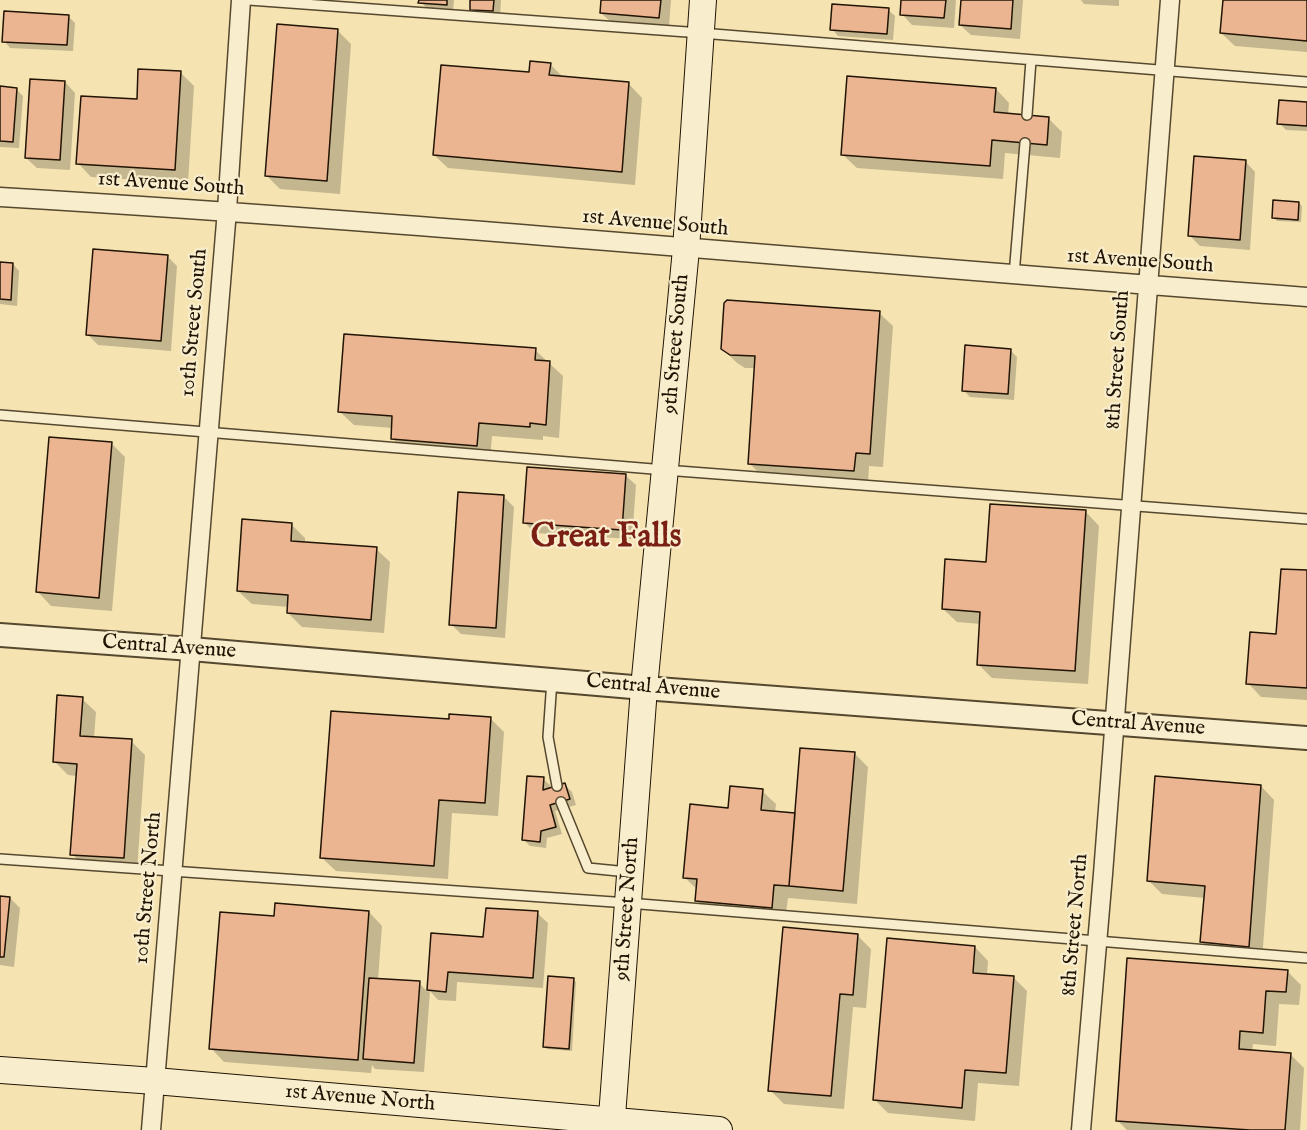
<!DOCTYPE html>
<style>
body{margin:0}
canvas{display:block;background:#f5e3b1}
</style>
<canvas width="1307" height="1130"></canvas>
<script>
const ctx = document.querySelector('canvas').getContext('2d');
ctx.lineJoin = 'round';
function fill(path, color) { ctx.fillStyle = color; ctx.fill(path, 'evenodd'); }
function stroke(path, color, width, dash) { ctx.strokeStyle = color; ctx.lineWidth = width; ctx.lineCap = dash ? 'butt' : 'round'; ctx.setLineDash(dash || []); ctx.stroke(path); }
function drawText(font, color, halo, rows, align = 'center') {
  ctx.font = font + ' "IM FELL English",serif'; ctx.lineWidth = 4.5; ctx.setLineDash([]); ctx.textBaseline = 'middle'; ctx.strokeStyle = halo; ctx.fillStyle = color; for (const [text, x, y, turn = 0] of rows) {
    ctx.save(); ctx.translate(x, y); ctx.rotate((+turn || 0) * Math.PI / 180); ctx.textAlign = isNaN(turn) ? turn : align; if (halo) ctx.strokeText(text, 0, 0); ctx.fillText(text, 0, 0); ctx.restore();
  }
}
const shadow = new Path2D(`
 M420 0H454L453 11 427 9Z
 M472 0H501L500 17 478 16 471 9Z
 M602 0H671L669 27 612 23 601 13Z
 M903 0H956L954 28 912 25 902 14Z
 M962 0H1023L1020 39 971 35 960 25Z
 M1081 0H1119V6L1084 4Z
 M1224 0H1307V52L1235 46 1221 33Z
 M888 10 895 16 893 40 838 36 832 29Z
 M68 16 75 23 73 51 10 48 4 41Z
 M337 30 351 44 340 194 280 189 267 176Z
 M550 64 564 78 629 84 642 98 635 185 448 168 434 155 530 74Z
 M181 73 194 86 188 183 91 177 78 163 138 101Z
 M65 82 75 93 70 170 37 168 26 158Z
 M0 88 16 89 23 96 19 148 0 147Z
 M996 89 1009 103 1008 115 1048 118 1062 132 1060 158 1005 153 1003 179 857 168 843 155Z
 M1307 103V131L1286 130 1279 123Z
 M1245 161 1255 172 1250 250 1200 246 1189 235Z
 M1299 203 1302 206 1301 222 1277 221 1274 218Z
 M167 256 177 266 171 351 98 345 88 335Z
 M0 263 13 264 19 271 17 306 0 304Z
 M879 313 893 326 883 467 869 466 868 484 763 477 749 463 756 368H745L737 363 723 349Z
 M535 350 563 376 559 438 543 436V440L492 436 490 459 406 452 392 438 393 428 354 425 340 412Z
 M1010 350 1017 357 1014 400 970 397 963 390Z
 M111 443 125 457 112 611 51 606 38 592Z
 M625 475 636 485 632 539 535 533 525 523Z
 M504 497 514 507 505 638 461 634 451 624Z
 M1086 512 1099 526 1088 684 992 678 978 664 981 624 957 622 943 609 987 564Z
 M291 524 305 538V543L376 549 390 562 384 633 302 627 288 613 289 607 252 604 238 591Z
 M1307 572V700L1261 697 1248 683 1277 636Z
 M82 699 96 712 94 738 131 741 145 755 137 871 86 868 72 854 77 776 68 775 54 761Z
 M490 718 504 732 498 816 452 813 448 879 336 871 322 858 450 721Z
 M855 754 868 767 857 904 788 898 785 921 710 914 697 901 698 890 685 878 729 810 762 791 776 804 775 813 796 815Z
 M543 779 550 785V789L565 785 572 792 576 805 555 811 562 834 547 838 546 848 530 846 523 839Z
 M1261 786 1274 800 1262 960 1215 956 1202 942 1205 898 1162 894 1149 881Z
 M0 897 10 898 20 908 14 967 0 965Z
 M369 912 382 926 378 980 419 983 428 992 432 934 485 938 537 913 548 923 543 988 457 982 456 1001 438 1000 430 991 424 1072 375 1069 372 1065 371 1073 224 1062 211 1048 275 917Z
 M857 935 871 949 866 1008 853 1007 844 1109 784 1104 770 1090Z
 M975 947 988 961 987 975 1014 978 1027 991 1019 1086 978 1083 975 1121 888 1113 874 1099Z
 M1287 971 1301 985 1299 1005 1279 1004 1276 1046 1253 1044 1252 1052 1290 1054 1304 1068 1300 1130H1127L1117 1120Z
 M573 980 576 982 572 1051 547 1049 544 1047Z`);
const building = new Path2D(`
 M419 0H447V5L418 3Z
 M470 0H494L493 11 470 10Z
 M601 0H661L659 18 600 13Z
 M901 0H946L944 18 900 15Z
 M961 0H1013L1011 29 959 25Z
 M1223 0H1307V41L1220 33Z
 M832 4 889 8 887 34 830 30Z
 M4 11 69 15 67 45 2 42Z
 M277 24 338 29 327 181 265 176Z
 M530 61 551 63 549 75 629 82 622 172 433 155 441 65 529 72Z
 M138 69 181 71 175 170 76 164 81 96 137 99Z
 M847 76 996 88 994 112 1049 117 1047 145 992 140 990 166 841 155Z
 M30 79 65 81 60 160 25 158Z
 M0 86 17 88 13 142 0 141Z
 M1279 100 1307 102V126L1277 124Z
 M1194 156 1246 160 1240 240 1188 236Z
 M1273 200 1299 202 1298 220 1272 218Z
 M93 249 168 255 161 341 86 335Z
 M0 262 13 263 11 300 0 299Z
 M727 300 880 311 870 454 856 453 854 471 748 464 755 356 730 355 721 349 724 303Z
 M344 334 536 348 535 360 550 361 546 425 530 423V427L479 423 477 446 391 439 392 416 338 412Z
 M965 345 1011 349 1008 394 962 391Z
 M49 437 112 442 99 598 36 592Z
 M527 467 626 474 622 530 523 523Z
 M458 492 504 495 496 628 449 625Z
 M990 504 1086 510 1075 671 977 665 980 612 942 609 945 559 986 562Z
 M242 519 292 523 291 541 377 547 371 620 287 613 288 595 237 591Z
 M1281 569 1307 570V688L1246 684 1250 632 1276 634Z
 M57 695 83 697 80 736 132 739 124 858 70 855 77 764 53 762Z
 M331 711 449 719V714L491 717 485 803 439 800 434 866 320 858Z
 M800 748 855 752 843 891 789 886Z
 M527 776 544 777 543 790 565 783 570 799 550 805 556 827 541 831 540 842 522 840Z
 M1155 776 1261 785 1249 947 1200 942 1205 886 1147 881Z
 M730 786 763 789 761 810 795 813 789 886 774 885 772 908 695 901 697 879 683 878 690 804 728 808Z
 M0 896 10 897 4 957H0Z
 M275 903 369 911 358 1060 209 1049 220 912 274 916Z
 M486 908 538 911 533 978 448 972 446 992 427 990 431 933 483 937Z
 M783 927 858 934 853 995 840 994 831 1096 768 1091Z
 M887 938 975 946 973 973 1014 976 1006 1073 965 1070 962 1108 873 1100Z
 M1127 958 1288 970 1286 992 1266 991 1263 1033 1240 1031 1239 1049 1291 1053 1285 1130H1250L1116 1121Z
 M548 976 574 978 569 1049 543 1047Z
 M369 978 420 981 414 1063 363 1059Z`);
const service = new Path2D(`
 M249 0 701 33 1307 82
 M1027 115 1031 60
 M1014 275 1025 143
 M0 415 665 470 1307 519
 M552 680 548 737 557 786
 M561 802 588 868 628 872
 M0 859 628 903 1307 958`);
const minor = new Path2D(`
 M0 197C436 223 871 265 1307 297
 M151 1130 227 210 241 0
 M1081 1130 1103 874 1170 0`);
const tertiary = new Path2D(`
 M0 635 191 649 644 688 1307 738`);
const secondary = new Path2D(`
 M0 1070 155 1081 719 1130
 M611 1130 644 688 686 249 703 0`);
const streetNames = [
 ["1st Avenue South",171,185,4],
 ["1st Avenue South",655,224,5],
 ["1st Avenue South",1140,262,4],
 ["10th Street South",195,323,-85],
 ["9th Street South",677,344,-85],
 ["8th Street South",1119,360,-86],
 ["Central Avenue",169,648,4],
 ["Central Avenue",653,688,5],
 ["Central Avenue",1138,725,4],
 ["10th Street North",149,888,-85],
 ["9th Street North",628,909,-86],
 ["8th Street North",1076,925,-85],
 ["1st Avenue North",360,1099,5]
];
const townNames = [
 ["Great Falls",606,539]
];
fill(shadow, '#0003');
fill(building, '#eab590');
stroke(building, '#211404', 1.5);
stroke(service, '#56482f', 12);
stroke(minor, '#56482f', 21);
stroke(tertiary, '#56482f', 26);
stroke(secondary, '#211404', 28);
stroke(service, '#f8edcc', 9);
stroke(minor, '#f8edcc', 18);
stroke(tertiary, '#f8edcc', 22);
stroke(secondary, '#f8edcc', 26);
drawText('21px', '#211404', '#f8edcc', streetNames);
drawText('bold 33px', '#7a1f14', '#f8edcc', townNames);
</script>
